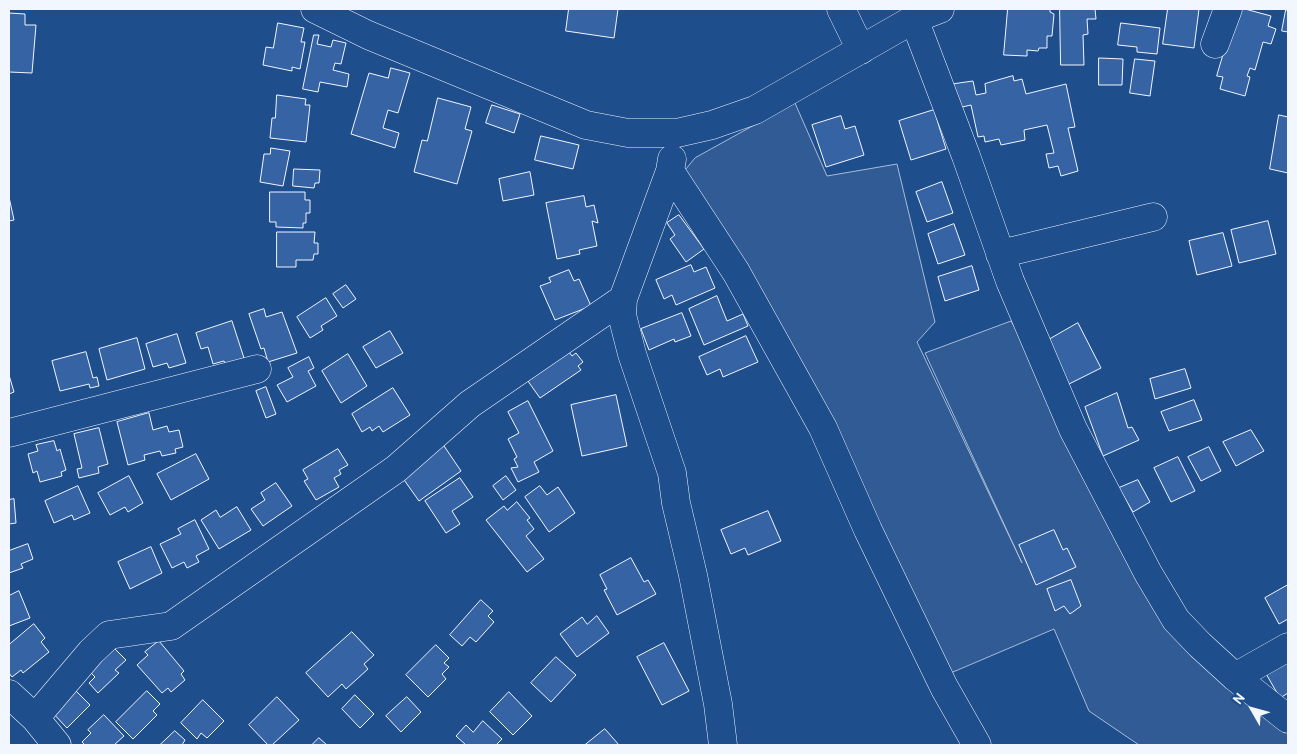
<!DOCTYPE html>
<style>
body{margin:0}
#map{position:relative;width:1297px;height:754px;overflow:hidden;background:#1f4e8c;font-family:Overpass,sans-serif}
canvas{display:block}
.frame{position:absolute;inset:0;border:10px solid #f2f6ff;pointer-events:none}
.north{position:absolute;left:1227px;top:684px;width:50px;height:50px;-webkit-text-stroke:4px #1f4e8c;paint-order:stroke;rotate:308deg;font-size:14px;font-weight:700;line-height:20px;text-align:center;color:#f2f6ff}
.north::after{content:'';display:block;margin:auto;width:18px;height:22px;background:#f2f6ff;clip-path:polygon(50% 0,100% 100%,50% 72%,0 100%)}
</style>
<div id="map">
<canvas width="1297" height="754"></canvas>
<div class="frame"></div>
<div class="north">N</div>
</div>
<script>
const ctx = document.querySelector('canvas').getContext('2d');
ctx.lineJoin = 'round';
function fill(path, color) { ctx.fillStyle = color; ctx.fill(path, 'evenodd'); }
function stroke(path, color, width, dash) { ctx.strokeStyle = color; ctx.lineWidth = width; ctx.lineCap = dash ? 'butt' : 'round'; ctx.setLineDash(dash || []); ctx.stroke(path); }
const green = new Path2D(`
 M795 103 827 176 897 164 935 322 917 342 1022 563 925 353 1011 321 1200 645 1288 733V745H1139L1089 711 1054 629 946 675 685 170 695 158Z`);
const building = new Path2D(`
 M569 9H618L614 38 566 31Z
 M1008 9H1050V12L1054 14 1052 36H1047V48H1039L1038 51 1027 50V56L1004 55Z
 M1060 9H1095L1096 19H1087L1088 34 1083 35 1084 65H1061Z
 M1168 9H1199L1194 48 1163 44Z
 M1237 9H1245L1271 16 1268 26 1276 29 1271 44 1263 42 1255 70 1250 68 1247 76 1250 77 1245 96 1220 89 1223 77 1217 76Z
 M1286 10H1288V32L1282 31Z
 M9 13 25 14V25H36L32 73 9 72Z
 M278 23 304 28 301 42H305L300 69 292 67V71L263 65 266 47 273 48Z
 M1121 23 1160 28 1157 54 1137 52V47L1118 45Z
 M314 35H319L317 44 331 47 333 40 346 43 341 64 335 63 333 70 349 74 347 87 320 82 318 92 303 89Z
 M1099 58 1123 59 1122 85H1099Z
 M1135 59 1155 61 1150 96 1130 93Z
 M391 68 410 73 398 113 388 110 383 128 399 133 395 148 351 134 369 73 388 78Z
 M1013 76 1014 81 1022 79 1026 94 1066 84 1075 127 1068 128 1078 171 1061 176 1058 166 1049 168 1046 154 1054 153 1047 125 1024 130 1025 140 1001 145 999 139 985 142 984 136 978 137 971 105 958 108 952 84 973 81 976 95 986 93 985 84Z
 M277 95 306 99 305 105H310L306 142 270 138 272 118H275Z
 M438 98 471 107 465 129 472 131 457 184 414 172 422 140 427 141Z
 M492 105 520 114 514 133 486 123Z
 M934 110 946 149 911 160 899 121Z
 M1279 115 1288 117V173L1270 169Z
 M841 116 845 129 855 126 864 155 826 167 812 125Z
 M541 136 579 145 573 169 535 160Z
 M271 148 290 151 283 186 260 182 264 154H270Z
 M294 169 320 170 319 183H315L314 188 293 186Z
 M530 172 534 195 503 201 499 179Z
 M942 182 953 213 927 222 916 192Z
 M270 192H305V200H310V213H306V223H303V228L276 227V222H270Z
 M584 196 586 207 594 205 598 223 592 221 597 246 579 250 580 254 557 259 546 203Z
 M9 197 14 220 9 221Z
 M679 215 704 249 686 262 670 239 675 235 667 223Z
 M1268 221 1276 254 1239 263 1231 230Z
 M954 224 965 255 938 264 928 234Z
 M277 232H315L314 243H318V254H314L313 260H296V267H277Z
 M1223 233 1232 266 1197 275 1189 241Z
 M691 265 694 272 706 267 715 288 676 305 672 295 664 299 656 280Z
 M972 266 979 290 945 301 938 277Z
 M569 270 574 281 579 279 591 306 555 320 540 286 551 282 549 278Z
 M346 285 356 299 343 308 333 294Z
 M717 296 727 321 743 314 748 326 704 345 689 309Z
 M326 298 337 316 321 326 323 330 310 338 297 317Z
 M264 309 266 317 282 312 297 353 268 362 264 348 261 349 249 314Z
 M682 313 691 336 675 342 674 339 649 350 641 329Z
 M232 321 244 358 226 365 224 361 213 364 208 347 201 349 196 333Z
 M1078 323 1101 368 1069 384 1045 342Z
 M390 331 403 353 376 368 363 347Z
 M177 334 186 363 169 368 167 363 153 367 146 344Z
 M746 336 758 362 723 377 720 369 707 375 699 357Z
 M137 338 145 369 107 380 99 349Z
 M566 348 572 356 576 353 583 362 578 366 581 370 540 398 525 377Z
 M86 352 93 378 97 377 99 386 90 388 89 384 60 391 52 361Z
 M348 354 367 386 341 403 322 371Z
 M309 357 314 368 308 371 316 386 287 402 277 385 293 377 288 368Z
 M1185 369 1191 388 1155 399 1150 379Z
 M9 375 14 392 9 394Z
 M266 387 276 414 266 418 256 391Z
 M393 388 410 415 383 432 379 426 372 431 370 427 362 432 352 414Z
 M1117 393 1128 428 1132 427 1139 440 1103 456 1085 407Z
 M616 395 627 446 582 456 571 405Z
 M1194 400 1202 420 1169 431 1161 412Z
 M528 401 553 451 534 462 539 472 518 482 511 468 518 467 514 459 517 457 508 439 519 433 508 412Z
 M149 413 153 430 167 426 169 432 179 430 183 447 175 449 176 453 162 456 160 451 144 455 145 460 128 465 117 422Z
 M99 428 108 464 98 467 99 473 79 478 77 469 82 468 74 434Z
 M1251 430 1264 451 1236 466 1223 442Z
 M54 441 57 451 60 449 66 470 61 472 62 476 40 482 37 471 33 473 28 454 38 451 36 445Z
 M442 443 461 471 419 501 402 477Z
 M1209 447 1221 471 1201 481 1188 457Z
 M338 449 348 465 339 470 341 474 334 478 339 487 316 500 304 481 308 479 303 470Z
 M196 454 209 479 171 500 157 474Z
 M1178 457 1195 491 1171 502 1154 468Z
 M129 476 143 503 128 512 125 507 110 515 98 493Z
 M506 476 516 490 503 500 493 486Z
 M460 478 473 497 452 511 460 524 446 533 425 501Z
 M1138 480 1150 502 1133 512 1119 488Z
 M276 483 292 506 263 526 251 509 265 500 261 493Z
 M78 486 90 513 74 520 72 515 54 523 45 501Z
 M540 486 547 495 558 487 575 513 549 532 525 497Z
 M14 499 16 523 9 524V500Z
 M517 502 530 518 527 520 534 529 526 536 544 559 527 572 486 520 504 506 507 510Z
 M237 507 251 530 219 549 201 520 216 510 220 517Z
 M768 511 781 541 748 555 745 548 731 554 721 530Z
 M195 520 209 549 196 556 199 562 187 568 184 562 172 568 160 544 181 534 178 529Z
 M1054 530 1063 550 1067 548 1076 567 1036 585 1019 545Z
 M28 544 33 559 21 564 23 568 9 573V551Z
 M151 547 162 573 130 589 118 562Z
 M631 558 644 582 648 580 656 594 617 615 604 590 607 589 600 575Z
 M1071 580 1081 606 1070 614 1064 606 1055 611 1047 589Z
 M1288 585V619L1279 624 1265 598Z
 M19 591 30 618 9 626V596Z
 M481 600 493 611 488 616 494 622 476 642 470 637 462 646 450 635Z
 M597 616 609 633 577 657 560 634 582 617 587 624Z
 M34 624 45 638 41 642 49 652 23 673 21 670 12 677 9 673V645Z
 M352 632 374 655 364 664 368 669 346 689 342 684 328 697 306 673Z
 M159 641 184 671 181 674 185 680 171 692 168 688 162 693 137 665 148 655 145 652Z
 M664 643 689 691 662 705 637 657Z
 M436 645 449 658 444 663 449 667 442 674 446 679 428 697 406 675Z
 M113 647 126 660 115 670 119 673 98 693 89 683 95 677 89 671Z
 M556 657 576 675 551 702 531 683Z
 M1288 658V693L1280 698 1265 672Z
 M73 688 90 705 67 728 50 710Z
 M147 691 160 704 153 711 157 715 133 739 116 722Z
 M509 692 532 716 513 735 490 712Z
 M355 695 374 714 360 728 342 709Z
 M277 697 299 720 272 745H268L249 725Z
 M407 697 421 712 401 732 386 716Z
 M203 700 224 721 207 738 201 733 197 739 181 723Z
 M104 715 124 736 114 745H85L82 742 91 733 88 730Z
 M483 721 502 739 496 745H466L456 736 466 725 473 732Z
 M605 729 619 745H585Z
 M175 731 185 740 182 745H160Z
 M319 738 327 745H312Z`);
const minor = new Path2D(`
 M315 9 368 35 586 125 628 133H677L712 125 755 110 914 19 940 9
 M841 9 861 50
 M914 19 966 156 1010 281 1073 429 1148 573 1176 620 1200 645 1235 677 1288 719
 M1215 44 1228 9
 M672 159 670 171 623 299 622 315 632 354 672 473 676 503 693 575 718 704 723 745
 M670 171 736 272 823 428 868 530 944 687 977 745
 M1000 254 1153 217
 M9 433 257 369
 M1235 677 1288 647
 M9 694 35 718 57 745
 M35 718 91 652 109 635 171 626 396 469 470 404 623 299`);
fill(green, '#305b95');
stroke(green, '#a8bbd7', 1);
fill(building, '#3563a3');
stroke(building, '#f2f6ff', 1);
stroke(minor, '#f2f6ff', 29);
stroke(minor, '#1f4e8c', 28);
</script>
